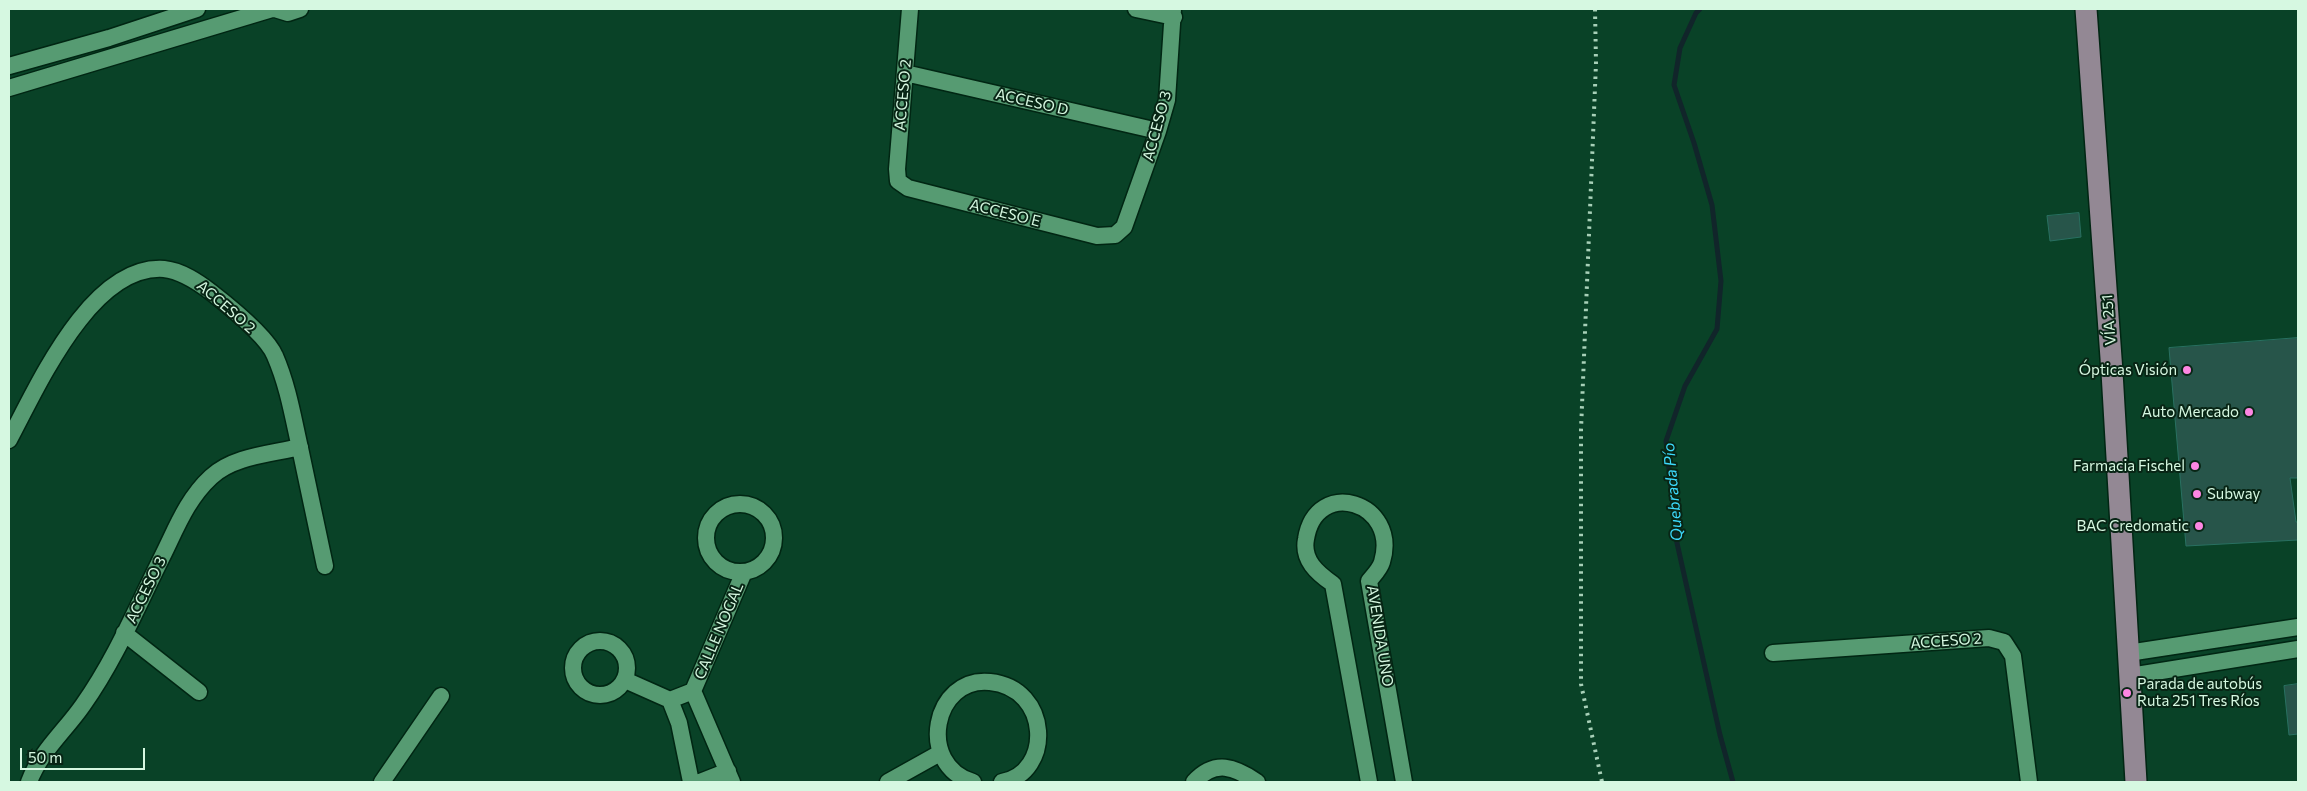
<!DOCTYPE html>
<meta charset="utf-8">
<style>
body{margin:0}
#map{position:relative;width:2307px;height:791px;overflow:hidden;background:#094227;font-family:Commissioner,sans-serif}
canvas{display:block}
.frame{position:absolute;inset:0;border:10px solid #d6f8e1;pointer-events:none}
.scale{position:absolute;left:20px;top:748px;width:125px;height:22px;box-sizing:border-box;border:2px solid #d6f8e1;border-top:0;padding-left:6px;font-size:15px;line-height:18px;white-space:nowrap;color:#d6f8e1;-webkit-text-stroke:4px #082515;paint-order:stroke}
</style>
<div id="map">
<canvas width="2307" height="791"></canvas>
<div class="frame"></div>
<div class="scale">50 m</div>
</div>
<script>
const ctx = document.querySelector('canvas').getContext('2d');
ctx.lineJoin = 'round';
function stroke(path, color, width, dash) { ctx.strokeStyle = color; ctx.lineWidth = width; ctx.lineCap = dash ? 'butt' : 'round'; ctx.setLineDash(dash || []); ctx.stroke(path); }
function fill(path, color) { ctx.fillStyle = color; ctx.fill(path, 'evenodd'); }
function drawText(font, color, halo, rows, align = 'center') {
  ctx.font = font + ' Commissioner,sans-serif'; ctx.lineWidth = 4; ctx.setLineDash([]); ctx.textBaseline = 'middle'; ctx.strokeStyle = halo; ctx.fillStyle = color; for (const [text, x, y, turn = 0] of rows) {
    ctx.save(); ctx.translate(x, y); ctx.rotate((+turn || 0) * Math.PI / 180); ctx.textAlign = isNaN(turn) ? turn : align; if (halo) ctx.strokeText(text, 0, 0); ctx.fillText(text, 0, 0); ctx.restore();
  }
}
const stream = new Path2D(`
 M1700 9 1696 13 1680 48 1674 85 1694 143 1712 205 1721 281 1717 329 1685 386 1666 441 1677 543 1720 735 1733 782`);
const building = new Path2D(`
 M2079 213 2081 237 2050 241 2047 216Z
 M2298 338V478H2290L2296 522H2298V540L2186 546 2169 348Z
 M2298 684V734L2289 735 2284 686Z`);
const minor = new Path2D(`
 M275 9 288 13 300 9
 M910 9 897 169 898 181 908 188 1097 236 1115 235 1124 227 1158 131 1167 100 1173 9
 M1136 9 1174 17
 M9 66 109 38 197 9
 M905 73 1158 131
 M9 88 272 9
 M9 440C38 386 91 264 164 269 182 271 198 282 211 292 229 306 267 336 275 356 288 386 293 417 300 448 308 487 317 527 325 566
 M706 538a34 34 0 1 1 68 0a34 34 0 1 1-68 0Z
 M124 633 199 692
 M573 668a27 27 0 1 1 54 0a27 27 0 1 1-54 0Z
 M1773 653 1989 638 2004 642 2013 656 2029 782
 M2128 653 2298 627
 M2130 676 2298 649
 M625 680 670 700 693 691 744 572
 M693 691 732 782
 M670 700 679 723 691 782
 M29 782C40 752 65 731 83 705 115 660 137 607 162 557 176 529 187 499 211 477 233 456 271 454 300 447
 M382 782 441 696
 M700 782 728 771
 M888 782 940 753
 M973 782C916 765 933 676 990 682 1051 688 1053 773 1002 782
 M1194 782C1215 759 1235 767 1257 782
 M1369 782 1333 584C1317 573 1302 560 1306 539 1316 476 1400 502 1382 562 1380 569 1373 576 1369 581L1404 782`);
const major = new Path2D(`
 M2086 9 2112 372 2136 782`);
const rail = new Path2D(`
 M1595 9 1596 63 1581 430V684L1602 782`);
const markers = [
 [2187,370,5,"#fd86e2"],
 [2249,412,5,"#fd86e2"],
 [2195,466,5,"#fd86e2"],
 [2197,494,5,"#fd86e2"],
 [2199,526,5,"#fd86e2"],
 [2127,693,5,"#fd86e2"]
];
const streetNames = [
 ["ACCESO 2",903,95,-85],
 ["ACCESO D",1032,102,13],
 ["ACCESO 3",1157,126,-75],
 ["ACCESO E",1005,213,14],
 ["ACCESO 2",226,307,41],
 ["VÍA 251",2109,320,-94],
 ["ACCESO 3",146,590,-64],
 ["CALLE NOGAL",719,631,-67],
 ["AVENIDA UNO",1380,636,81],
 ["ACCESO 2",1946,641,-4]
];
const poiNames = [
 ["Ópticas Visión",2177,370],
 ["Auto Mercado",2239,412],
 ["Farmacia Fischel",2185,466],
 ["Subway",2207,494,"left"],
 ["BAC Credomatic",2189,526],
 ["Parada de autobús",2137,684,"left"],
 ["Ruta 251 Tres Ríos",2137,701,"left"]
];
const waterNames = [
 ["Quebrada Pío",1673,492,-95]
];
stroke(stream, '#11252a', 5);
fill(building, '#27554a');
stroke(building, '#297061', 1);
stroke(minor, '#012613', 19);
stroke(major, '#012613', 24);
stroke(minor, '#569b72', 16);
stroke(major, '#938894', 21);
stroke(rail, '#a8d0b8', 4, [2.5, 5]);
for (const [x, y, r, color] of markers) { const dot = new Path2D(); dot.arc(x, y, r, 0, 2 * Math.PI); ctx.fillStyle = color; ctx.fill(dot); stroke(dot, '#082515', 2); }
drawText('15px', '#d6f8e1', '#082515', streetNames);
drawText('15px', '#d6f8e1', '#082515', poiNames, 'right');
drawText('italic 16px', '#3cd8fa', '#082515', waterNames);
</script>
